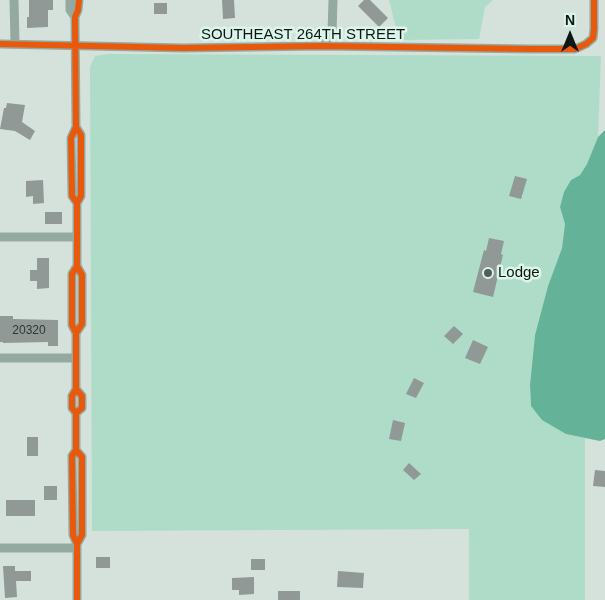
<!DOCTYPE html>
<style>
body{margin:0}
#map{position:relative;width:605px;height:600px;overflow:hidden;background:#d5e2dc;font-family:Helvetica,sans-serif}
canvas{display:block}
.north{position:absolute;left:545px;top:10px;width:50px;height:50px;-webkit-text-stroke:4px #dcf5ea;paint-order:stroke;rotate:0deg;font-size:14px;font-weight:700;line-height:20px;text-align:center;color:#0e1613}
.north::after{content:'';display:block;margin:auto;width:18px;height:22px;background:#0e1613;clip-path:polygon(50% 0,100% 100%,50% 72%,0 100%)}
</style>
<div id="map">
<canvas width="605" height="600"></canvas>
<div class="north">N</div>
</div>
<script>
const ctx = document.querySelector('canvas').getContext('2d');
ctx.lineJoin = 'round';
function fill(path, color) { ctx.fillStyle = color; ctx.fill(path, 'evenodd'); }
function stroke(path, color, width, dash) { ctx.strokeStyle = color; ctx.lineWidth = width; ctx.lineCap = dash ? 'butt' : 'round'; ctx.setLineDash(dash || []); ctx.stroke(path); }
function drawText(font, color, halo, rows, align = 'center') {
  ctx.font = font + ' Helvetica,sans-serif'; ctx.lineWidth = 5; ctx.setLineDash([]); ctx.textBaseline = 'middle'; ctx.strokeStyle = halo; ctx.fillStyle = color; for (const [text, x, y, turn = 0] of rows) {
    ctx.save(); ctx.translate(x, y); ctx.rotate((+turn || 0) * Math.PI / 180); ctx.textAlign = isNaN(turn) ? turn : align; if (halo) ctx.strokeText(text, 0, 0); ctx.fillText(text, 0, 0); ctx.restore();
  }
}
const green = new Path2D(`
 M389 0H493L485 7 479 39 399 40Z
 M108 54 601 56 598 137 587 164 580 175 571 180 560 207 565 224 562 248 548 286 535 335 530 385 531 406 566 434 585 438V600H469V529L92 531 90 67 95 56Z`);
const water = new Path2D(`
 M605 130V439L600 441 566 434 542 420 531 406 530 385 535 335 548 286 562 248 565 224 560 207 564 192 571 180 580 175 587 164 598 137Z`);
const building = new Path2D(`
 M29 0H53V10H48V27L27 28V17H29Z
 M222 0H234L235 18 223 19Z
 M364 0H370L388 18 379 27 358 6Z
 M154 3H167V14H154Z
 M7 103 25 105 22 122 35 131 30 140 15 131 0 129 4 108H6Z
 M515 176 527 179 521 199 509 196Z
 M43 180 44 203 33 204V196L26 197V181Z
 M45 212H62V224H45Z
 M489 238 504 241 501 254 503 255 493 297 473 292 484 250 486 251Z
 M37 258H49V288L37 289V281H30V270H37Z
 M0 316H13V319L58 320V346H48V342L3 343V342H0Z
 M454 326 463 334 453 344 444 336Z
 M473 340 488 347 480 364 465 358Z
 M414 378 424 383 416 398 406 394Z
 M393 420 405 423 401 441 389 439Z
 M27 437H38V456H27Z
 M409 463 421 474 414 480 403 470Z
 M595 470 605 471V487L593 486Z
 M44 486H57V500H44Z
 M6 500H35V516H6Z
 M96 557H110V568H96Z
 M251 559H265V570H251Z
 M3 566H15V571H31V581H16L17 597 5 598Z
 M338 571 364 573 363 588 337 587Z
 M254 577V594L239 595V590H232V578Z
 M278 591H300V600H278Z`);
const minor = new Path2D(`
 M14 0 15 43
 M70 0V10L75 17
 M0 44 183 48 323 46 530 49H575L586 44 593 38 594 29V0
 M323 46 332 34 333 0
 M76 127 75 17 78 10 79 0
 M77 203 81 196V135L76 127 71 138 72 196 77 203V266
 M0 237H77
 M0 358H76
 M76 389V333L72 325V274L77 266 82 275V324L76 333
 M76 413 82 408V396L76 389 72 396V408L76 413V450
 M0 548H77
 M77 600V544L73 535 72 456 76 450 82 457V535L77 544`);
const cycleway = new Path2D(`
 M0 44 183 48 323 46 530 49H575L586 44 593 38 594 29V0
 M76 127 75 17 78 10 79 0
 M77 203 81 196V135L76 127 71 138 72 196 77 203V266
 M76 389V333L72 325V274L77 266 82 275V324L76 333
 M76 413 82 408V396L76 389 72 396V408L76 413V450
 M77 600V544L73 535 72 456 76 450 82 457V535L77 544`);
const markers = [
 [488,273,5,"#545d59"]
];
const numberNames = [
 ["20320",29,331]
];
const streetNames = [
 ["SOUTHEAST 264TH STREET",303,35]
];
const poiNames = [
 ["Lodge",498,273]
];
fill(green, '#afdbc9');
fill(water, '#64b399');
fill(building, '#909995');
stroke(minor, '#94a9a0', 9);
stroke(cycleway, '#e8590c', 6);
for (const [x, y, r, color] of markers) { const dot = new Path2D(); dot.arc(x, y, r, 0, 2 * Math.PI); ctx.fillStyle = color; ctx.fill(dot); stroke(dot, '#dcf5ea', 2); }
drawText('12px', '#2e3734', null, numberNames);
drawText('15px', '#0e1613', '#dcf5ea', streetNames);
drawText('15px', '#0e1613', '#dcf5ea', poiNames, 'left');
</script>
